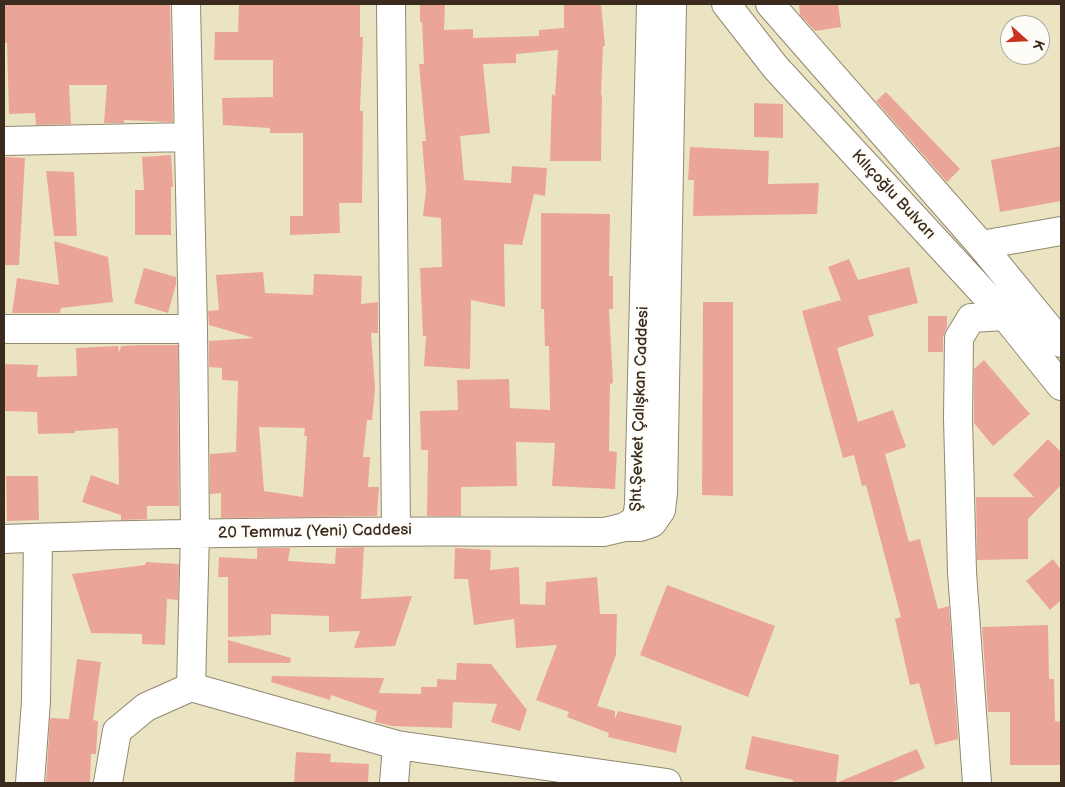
<!DOCTYPE html>
<meta charset="utf-8">
<style>
body{margin:0}
#map{position:relative;width:1065px;height:787px;overflow:hidden;background:#ebe4c3;font-family:"Balsamiq Sans",sans-serif}
canvas{display:block}
.frame{position:absolute;inset:0;border:5px solid #3b2a1e;pointer-events:none}
.north{position:absolute;left:1000px;top:15px;width:50px;height:50px;box-sizing:border-box;background:#fdfcf7;border:1px solid #afa8a0;border-radius:50%;rotate:110deg;font-size:14px;font-weight:700;line-height:20px;text-align:center;color:#3b2a1e}
.north::after{content:'';display:block;margin:auto;width:18px;height:22px;background:#c8321e;clip-path:polygon(50% 0,100% 100%,50% 72%,0 100%)}
</style>
<div id="map">
<canvas width="1065" height="787"></canvas>
<div class="frame"></div>
<div class="north">K</div>
</div>
<script>
const ctx = document.querySelector('canvas').getContext('2d');
ctx.lineJoin = 'round';
function fill(path, color) { ctx.fillStyle = color; ctx.fill(path, 'evenodd'); }
function stroke(path, color, width, dash) { ctx.strokeStyle = color; ctx.lineWidth = width; ctx.lineCap = dash ? 'butt' : 'round'; ctx.setLineDash(dash || []); ctx.stroke(path); }
function drawText(font, color, halo, rows, align = 'center') {
  ctx.font = font + ' "Balsamiq Sans",sans-serif'; ctx.lineWidth = 4.5; ctx.setLineDash([]); ctx.textBaseline = 'middle'; ctx.strokeStyle = halo; ctx.fillStyle = color; for (const [text, x, y, turn = 0] of rows) {
    ctx.save(); ctx.translate(x, y); ctx.rotate((+turn || 0) * Math.PI / 180); ctx.textAlign = isNaN(turn) ? turn : align; if (halo) ctx.strokeText(text, 0, 0); ctx.fillText(text, 0, 0); ctx.restore();
  }
}
const building = new Path2D(`
 M4 4H170L173 122 124 120V123H104L107 85H69L71 124 36 125 35 113 9 114 7 43H4Z
 M239 4H360V37H363L360 111H363L362 203H339L340 233 290 235V216H303V133H270V128L223 125 222 98 273 97V60H214L215 32H238Z
 M420 4H445L444 30 473 29V38L539 36V30L564 28V4H601L605 46H603L601 95H602L601 161H550L552 94 555 96 558 50 516 54V63L483 64 490 133 460 136 464 180 511 183 512 166 547 168 545 196 534 194 522 245 504 244 505 307 471 300 470 369 424 366 426 336H423L420 268 442 267 441 218 423 216 426 190 422 141H426L419 64H424L422 22H420Z
 M799 4H838L841 27 815 31 800 15Z
 M886 92 960 169 947 182 876 101Z
 M754 103 783 104V138L754 137Z
 M1061 146V201L1000 212 991 160Z
 M690 147 769 151 768 184 819 183 817 214 693 216 694 180H688Z
 M171 155 173 187H171V235H135V190H144L142 157Z
 M4 157 25 158 19 265H4Z
 M46 171 74 172 77 236H54Z
 M541 213 610 214 609 276H613V309H609L613 383 610 384 609 451 617 452 615 489 552 486 555 443 516 442 517 486 461 487V516H427L428 450H421L420 411 458 410 457 380 509 379 510 408 550 410 549 346H545L544 309H541Z
 M54 241 108 257 113 302 61 308 60 313H12L17 278 59 285Z
 M849 259 858 280 909 267 918 303 868 316 874 336 837 348 858 422 893 410 906 447 885 454 909 542 920 539 938 609 949 606 958 739 935 745 919 683 910 685 895 619 901 617 866 485 862 486 854 455 843 458 802 311 841 300 828 267Z
 M144 268 176 277V284L168 313 134 303Z
 M263 272 265 293 313 295 314 274 362 276 361 304 378 302V333H371L375 389 372 420H367L363 457H370L368 487H379L377 516 221 518V493L210 494V454L236 452 238 381 222 380V368L209 367V341L254 338 209 325 208 311 219 310 216 275ZM259 427 305 428 304 436H307L303 497 264 491Z
 M703 302H733V496L702 495Z
 M928 316H947V327L943 337V352H928Z
 M141 345H178L179 506H147V519L121 520V515L82 502 91 475 119 485 118 428 75 431V433L38 434 37 412 4 411V364L38 365 37 377 77 376 76 348 118 346 119 353 121 346Z
 M984 360 1030 414 993 446 974 423V369Z
 M1048 439 1061 452V485L1028 519V559L977 560 976 497H1034L1013 475Z
 M6 476H38L39 520 7 521Z
 M364 547 361 599 412 596 395 646 354 648 360 631 329 632V616L271 614V635L228 637V577H218L219 557 257 559V548H290L288 561 335 564 336 548Z
 M455 548 491 550 490 570 519 567 520 604 545 605 546 582 597 577 600 614H617L616 655 597 706 615 711V719L618 711 682 726 676 753 608 737 609 733 567 717 569 712 536 700 557 645 516 648 514 619 474 625 468 579H454Z
 M1053 559 1061 570V600L1050 610 1026 581Z
 M146 562 179 564 178 600 167 599 165 645 142 644V634L91 633 72 574 145 565Z
 M667 585 775 626 748 697 640 655Z
 M1048 625 1049 679H1054L1055 721 1061 722V765H1010V712H988L982 627Z
 M228 640 291 658 290 663H228Z
 M77 659 101 662 93 720 98 721 96 754H91L90 783H46L50 718 69 719Z
 M457 663 491 664 527 710 520 731 491 722 497 704 453 702 452 728 392 726 375 722 377 711 331 695 330 700 271 682 272 676 384 678 379 693 421 694V687H437V679L456 680Z
 M752 736 839 755 836 783 917 749 925 768 890 783H793V780L745 769Z
 M296 752 331 754 330 762 369 764 368 783H294Z`);
const minor = new Path2D(`
 M186 4 193 329 195 533 191 687
 M391 4 396 531
 M4 141 188 137
 M981 245 1061 231
 M4 329H193
 M625 527 637 519 639 504 651 4
 M4 539C204 531 404 531 604 532L625 527H640L652 523 661 510 663 493 672 4
 M30 783 36 701 38 538
 M108 783 117 731 146 707 191 687 397 745 667 783
 M394 783 397 745
 M977 783 962 572 958 418 959 338 971 318 1005 316`);
const tertiary = new Path2D(`
 M726 4 776 68 1005 316 1061 386
 M770 4 981 245 1061 343`);
const streetNames = [
 ["Kılıçoğlu Bulvarı",893,195,47],
 ["Şht.Şevket Çalışkan Caddesi",640,409,-88],
 ["20 Temmuz (Yeni) Caddesi",315,532,-1]
];
fill(building, '#eba598');
stroke(minor, '#938770', 30);
stroke(tertiary, '#938770', 30);
stroke(minor, '#fff', 28);
stroke(tertiary, '#fff', 28);
drawText('16px', '#3b2a1e', '#fdfcf7', streetNames);
</script>
